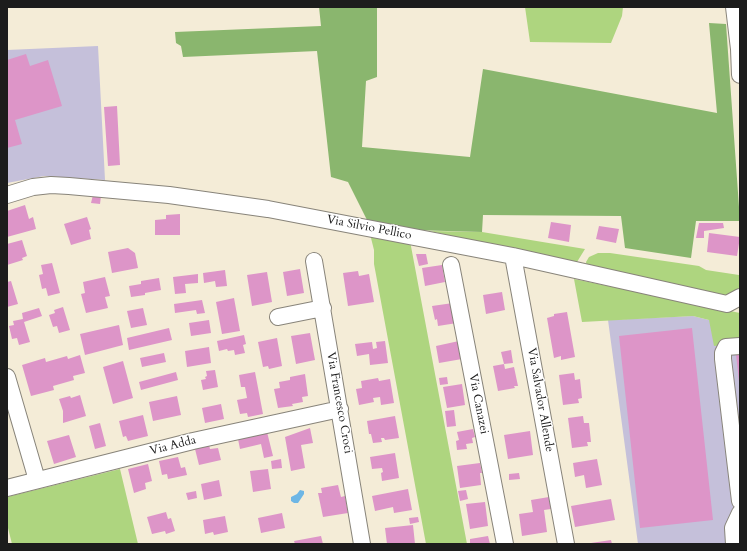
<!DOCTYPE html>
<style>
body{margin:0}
#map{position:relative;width:747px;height:551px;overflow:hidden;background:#f4ecd7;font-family:Cardo,serif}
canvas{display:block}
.frame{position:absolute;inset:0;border:8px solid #1c1c1c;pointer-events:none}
</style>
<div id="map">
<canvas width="747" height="551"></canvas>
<div class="frame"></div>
</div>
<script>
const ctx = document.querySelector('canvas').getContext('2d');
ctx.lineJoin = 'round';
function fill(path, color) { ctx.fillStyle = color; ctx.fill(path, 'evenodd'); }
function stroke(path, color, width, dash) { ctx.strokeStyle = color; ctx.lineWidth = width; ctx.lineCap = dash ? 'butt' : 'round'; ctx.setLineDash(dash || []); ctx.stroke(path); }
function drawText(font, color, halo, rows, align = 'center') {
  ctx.font = font + ' Cardo,serif'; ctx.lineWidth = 3; ctx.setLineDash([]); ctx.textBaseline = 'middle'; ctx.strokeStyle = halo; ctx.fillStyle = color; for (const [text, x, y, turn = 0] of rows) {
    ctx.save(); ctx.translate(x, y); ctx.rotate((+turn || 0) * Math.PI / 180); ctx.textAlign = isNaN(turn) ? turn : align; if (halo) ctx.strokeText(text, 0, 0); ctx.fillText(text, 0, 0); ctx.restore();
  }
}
const industrial = new Path2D(`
 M98 46 105 180 44 176 7 183V50Z
 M693 316 709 320 740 343V544H638L608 320Z`);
const green = new Path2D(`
 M525 7H623L622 16 611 43 530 42Z
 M430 231 482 232 585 249 577 262 573 264Z
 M370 234 410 241 467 544H426L374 264V250Z
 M598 253H610L699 266 706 270 739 275 740 291 734 297 587 267 586 262 589 257Z
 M574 279 740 313V343L714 346 709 320 693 316 582 322Z
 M120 469 138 544H12L7 524V497Z`);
const forest = new Path2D(`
 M319 7H377V77L366 81 362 147 470 157 483 69 717 113 709 23 726 24 740 221H696L691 258 625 248 621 216 483 215 482 232 412 230 367 220 348 182 331 177 317 51 183 57 181 46 176 43 175 32 321 26Z`);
const water = new Path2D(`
 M300 490 304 491V494L298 503H294L291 501V497L297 494Z`);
const building = new Path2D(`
 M26 54 30 66 48 60 62 106 15 120 22 144 7 148V60Z
 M117 106 120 165 108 166 104 107Z
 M93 195 101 196 100 204 91 203Z
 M25 205 29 219 33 217 36 229 7 237V211Z
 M180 214V235H155V220L166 219V215Z
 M87 217 91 229 89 230 91 239 71 245 64 224Z
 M551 222 571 225 569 242 548 238Z
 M699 223H723L724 228 704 231V238H696Z
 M599 226 619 229 616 243 596 239Z
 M709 233 740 237 737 256 707 252Z
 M22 240 27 256 22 258 23 260 7 265V244Z
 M128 248 135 253 138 268 112 273 108 252Z
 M416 254H426L428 264 419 266Z
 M52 263 60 293 48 296 46 288 42 289 39 275 43 274 41 265Z
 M442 265 445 282 425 286 422 268Z
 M300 269 304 293 287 296 283 272Z
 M225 270 227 286 216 287 215 281 204 283 203 273Z
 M358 271 359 276 369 274 374 302 348 306 343 273Z
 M267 272 272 302 252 306 247 275Z
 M198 274V283L185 284 186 293 175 294 173 277Z
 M105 277 110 296 105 297 108 308 86 313 81 294 85 293 83 282Z
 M159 278 161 290 145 293V295L131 297 129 286 141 284V281Z
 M11 281 18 304 7 307V282Z
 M502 292 505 310 486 314 483 295Z
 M234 298 240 331 222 334 216 302Z
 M202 300 205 313 197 314 196 310 175 313 174 304Z
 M453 303 457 323 438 326 437 319 435 320 432 306Z
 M63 307 70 330 59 333 57 326 53 327 49 315 55 313 54 310Z
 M39 308 42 316 24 322 30 342 19 345 17 338 12 339 9 326 14 325 13 321 23 319 22 313Z
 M143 308 147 325 131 328 127 311Z
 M567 312 575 357 561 360V356L554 358 547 318 554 316V314Z
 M209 320 211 333 191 336 189 323Z
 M119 325 123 345 85 355 80 334Z
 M169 328 172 340 129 350 127 338Z
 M692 328 713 520 640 528 619 336Z
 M310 333 315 360 296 364 291 336Z
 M244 335 246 344 243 345 245 353 235 355 234 350 228 351 227 349 219 351 217 341Z
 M277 338 282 366 269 369 268 366 263 367 258 342Z
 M385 341 388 363 370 365 369 354 357 356 355 344 372 342 373 349 377 348 376 342Z
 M459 341 462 359 439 363 436 346Z
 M209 347 211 363 187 367 185 351Z
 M511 350 513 363 504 364 501 352Z
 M164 353 166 362 142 367 140 358Z
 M736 354H740V382H739Z
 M80 355 85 373 73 376 74 380 53 386 54 390 31 396 22 365 45 358 46 362 67 356 68 359Z
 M123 361 133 398 113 404 103 367Z
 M504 364 505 369 514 367 518 386H514L515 388 498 391 493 366Z
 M215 370 218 387 203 390 201 380 206 379 205 377 207 376 206 371Z
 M176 372 178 380 141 390 139 382Z
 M255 372 263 414 248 417 247 413 240 414 237 400 247 398 245 387H241L239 375Z
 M574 373 575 380 580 379 582 398 578 399 579 403 563 405 559 375Z
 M305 374 308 396 302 397 303 402 292 404 293 406 278 408 274 389 280 388 279 382 290 380V377Z
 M447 377 448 384 440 385 439 378Z
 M378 378 379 381 390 379 394 403 381 405 380 397 373 398 374 402 359 405 356 389 362 388 361 381Z
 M462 384 465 405 447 408 443 387Z
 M80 395 86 416 63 423V411L59 399 70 396 71 398Z
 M177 396 181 415 153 421 149 402Z
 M221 404 224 419 205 423 202 408Z
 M454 410 456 426 447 427 445 411Z
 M143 415 148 436 128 441 126 436 123 437 119 421Z
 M395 416 399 438 385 440 384 438H381L382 442 373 443 371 434H369L367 421Z
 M583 416 584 423H589L591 442H587L588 446 572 448 568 418Z
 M100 423 106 446 95 449 89 426Z
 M310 428 313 443 301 445 305 468 291 471 285 437Z
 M473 429 475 437 472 438 473 443 466 444 467 449 457 450 456 441 459 440 457 432Z
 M530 431 533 455 508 459 504 435Z
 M267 432 273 456 264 458 261 444 240 449 238 439Z
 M69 435 76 457 54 464 47 441Z
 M209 445 210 449 218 448 221 460 199 465 195 449Z
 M395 453 399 478 382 481 381 473 383 472 382 468 372 469 370 457Z
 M178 457 181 468 185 467 187 475 168 479 167 474 162 475 159 461Z
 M281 459 282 468 272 469 271 461Z
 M597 459 602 485 586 488 584 475 575 477 573 463Z
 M480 463 482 473H480L481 485 460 488 457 466Z
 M148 464 152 481 145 483 146 489 134 493 128 469Z
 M268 469 271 489 253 492 250 471Z
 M519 473 520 479 509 480V474Z
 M219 480 222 496 204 500 201 484Z
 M338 485 341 497 345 496 348 513 323 517 318 493H322L321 488Z
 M408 489 412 510 394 513 393 507 375 511 372 496Z
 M466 490 468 499 460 501 458 491Z
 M196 491 197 498 188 500 186 493Z
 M549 497 551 509 544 510 547 532 522 536 519 514 533 512 531 500Z
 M611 499 615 520 575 527 571 506Z
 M485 502 488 526 470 529 466 504Z
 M166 512 168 519 171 518 175 531 166 534 165 531 152 534 147 517Z
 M282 513 285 528 261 533 258 518Z
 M225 516 228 532 214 535 213 532 205 534 203 520Z
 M418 517 419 522 410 524 409 518Z
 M413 525 415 544H387L385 528Z
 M321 536 323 544H295L294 541Z
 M488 536 490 544H470V539Z
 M611 540 612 544H591V543Z`);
const minor = new Path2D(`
 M734 7 739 49 740 75
 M7 195 33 187 51 185 69 186 169 195 268 209 513 256 727 304 740 297
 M513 256 566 544
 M314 261 362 544
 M451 265 505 544
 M278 317 323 308
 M740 346 726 347 723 353V359L740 501
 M7 377 37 480
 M7 488 193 441 340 409
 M734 544 733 528 740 513`);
const streetNames = [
 ["Via Silvio Pellico",369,228,11],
 ["Via Salvador Allende",540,400,80],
 ["Via Francesco Croci",339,403,80],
 ["Via Canazei",478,404,79],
 ["Via Adda",173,446,-14]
];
fill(industrial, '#c5c0da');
fill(green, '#aed57f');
fill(forest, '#8ab66e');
fill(water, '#6db6e5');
fill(building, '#dd95c8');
stroke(minor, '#88847a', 18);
stroke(minor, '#fff', 16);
drawText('12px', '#1c1c1c', '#fff', streetNames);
</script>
